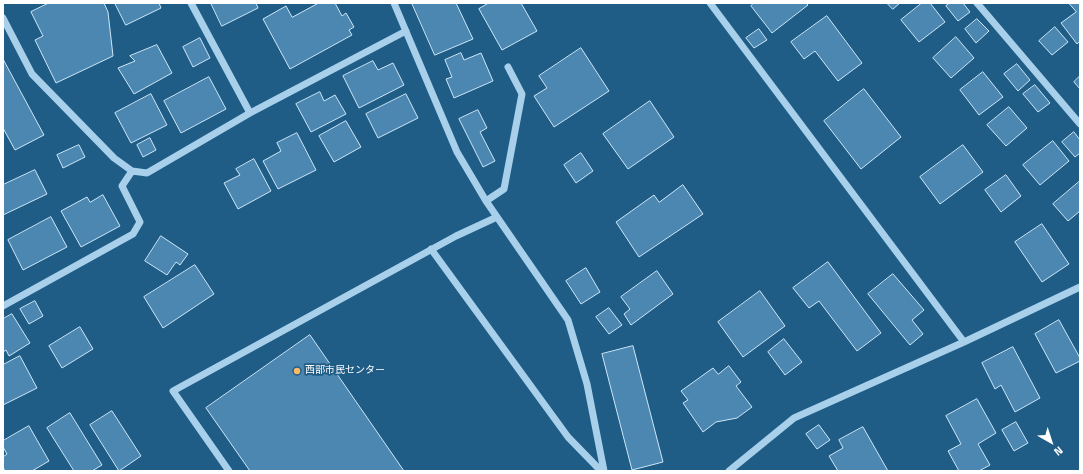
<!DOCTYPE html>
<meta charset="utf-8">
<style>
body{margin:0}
#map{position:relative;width:1083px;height:474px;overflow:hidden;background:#1f5c86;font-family:"Titillium Web",sans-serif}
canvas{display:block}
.frame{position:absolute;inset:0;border:4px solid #fff;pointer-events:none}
.north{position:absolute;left:1031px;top:422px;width:40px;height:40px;-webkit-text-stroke:3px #1f5c86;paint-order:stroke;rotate:141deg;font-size:11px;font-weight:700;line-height:16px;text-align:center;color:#fff}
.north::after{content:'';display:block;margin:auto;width:14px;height:18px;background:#fff;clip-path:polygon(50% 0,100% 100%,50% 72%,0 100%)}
</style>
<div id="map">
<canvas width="1083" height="474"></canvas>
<div class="frame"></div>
<div class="north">N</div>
</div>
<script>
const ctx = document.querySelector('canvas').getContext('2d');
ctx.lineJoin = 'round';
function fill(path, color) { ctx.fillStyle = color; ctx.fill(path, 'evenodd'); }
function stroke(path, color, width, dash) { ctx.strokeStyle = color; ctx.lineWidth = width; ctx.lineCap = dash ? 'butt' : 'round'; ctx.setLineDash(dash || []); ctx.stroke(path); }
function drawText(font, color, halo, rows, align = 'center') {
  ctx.font = font + ' "Titillium Web","Noto Sans JP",sans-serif'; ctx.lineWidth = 3.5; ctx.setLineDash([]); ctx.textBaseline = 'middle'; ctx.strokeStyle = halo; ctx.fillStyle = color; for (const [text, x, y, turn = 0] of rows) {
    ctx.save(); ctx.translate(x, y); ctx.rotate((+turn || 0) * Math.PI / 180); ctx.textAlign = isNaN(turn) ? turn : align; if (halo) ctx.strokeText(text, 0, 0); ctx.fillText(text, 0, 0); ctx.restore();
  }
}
const building = new Path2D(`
 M49 3H104L108 12 113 56 56 83 35 40 43 36 31 12Z
 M115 3H159L161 8 126 25Z
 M211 3H256L258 8 222 26Z
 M319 3H335L342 16 346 13 354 27 349 30 352 35 290 69 263 19 286 6 292 17Z
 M412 3H456L473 39 435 55Z
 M489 3H521L537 31 502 50 479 9Z
 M754 3H806L808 5 772 33 751 6Z
 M887 3H900L893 9Z
 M922 3H930L945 22 919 42 901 20Z
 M950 3H963L970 12 958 21 946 6Z
 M1069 3H1080V41L1077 44 1061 23 1076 12Z
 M827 16 862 63 838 81 815 51 804 59 791 42Z
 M977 19 989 31 976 43 965 29Z
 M1055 27 1068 42 1052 55 1039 41Z
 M759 29 767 40 754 48 746 38Z
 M956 37 974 58 951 78 933 58Z
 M200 38 210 58 193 67 183 47Z
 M157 45 172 73 134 94 118 68 135 61 130 56Z
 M581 48 609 91 554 127 534 96 547 88 539 76Z
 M461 53 464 60 481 53 493 81 454 98 446 79 452 77 445 60Z
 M3 59 44 135 15 150 3 128Z
 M373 61 378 70 393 63 404 85 359 108 343 76Z
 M1017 64 1030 80 1018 91 1004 74Z
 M983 72 1003 97 979 115 960 90Z
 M1080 76V89L1074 82Z
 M209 77 226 109 181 133 164 101Z
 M1035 85 1050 103 1038 112 1023 94Z
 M864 89 901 137 861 169 824 121Z
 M320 92 324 101 335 95 346 114 311 132 296 104Z
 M151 94 167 125 131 143 115 113Z
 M406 94 418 118 378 138 366 114Z
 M650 101 674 137 628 169 603 134Z
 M1009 107 1027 128 1006 146 987 125Z
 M478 110 487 128 480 132 495 161 483 167 459 119Z
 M346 121 361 147 334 162 319 136Z
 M1074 132 1080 140V153L1075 157 1062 142Z
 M297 133 316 170 278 189 263 161 281 151 277 143Z
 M150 138 156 150 143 157 137 145Z
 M1053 141 1069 161 1040 185 1023 165Z
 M79 145 85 157 63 168 57 155Z
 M963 145 983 172 940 204 920 177Z
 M581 153 593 171 576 183 564 165Z
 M254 159 271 191 238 209 224 183 240 175 236 169Z
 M35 170 47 194 3 215V185Z
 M1006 175 1021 196 1001 212 985 190Z
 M1080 181V211L1068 221 1053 204Z
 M683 185 703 214 639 257 616 222 654 195 659 202Z
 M103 195 120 226 81 247 61 211 87 197 90 202Z
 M51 217 67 247 23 270 8 240Z
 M1042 224 1069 264 1042 282 1015 242Z
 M161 236 188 254 180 265 176 262 167 275 145 261Z
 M828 262 881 333 857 351 819 301 809 308 793 288Z
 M195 265 214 294 163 328 144 297Z
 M586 268 600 292 581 304 566 281Z
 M657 271 673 294 631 325 624 314 630 309 621 297Z
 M893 274 924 310 912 320 923 334 910 345 868 294Z
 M760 291 785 326 743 357 718 322Z
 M35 301 43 316 29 324 20 309Z
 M609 308 622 325 609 334 596 317Z
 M12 314 30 343 9 356 6 350 3 352V319Z
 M1059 320 1080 358V361L1056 373 1035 334Z
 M80 327 93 349 62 368 49 346Z
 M310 335 404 471H250L206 408Z
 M784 339 802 362 785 375 768 352Z
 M633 346 663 462 632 470 602 354Z
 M1013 347 1040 398 1015 412 1001 385 995 389 982 363Z
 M20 356 37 388 3 405V365Z
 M729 366 741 382 736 386 752 407 737 418 716 422 703 432 683 403 688 400 681 391 713 368 718 374Z
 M977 399 996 433 978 444 990 465 979 471H959L948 451 961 444 946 416Z
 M112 411 141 456 119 471 90 425Z
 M70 413 102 465 92 471H74L47 428Z
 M1016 422 1028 443 1014 451 1002 430Z
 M819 425 830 440 817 449 806 434Z
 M29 426 49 461 32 471H5L3 467V457L7 454 3 447V441Z
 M863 427 888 471H838L829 456 843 448 839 440Z`);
const minor = new Path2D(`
 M191 3 250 113
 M394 3 457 152 486 201 568 320 587 384 604 471
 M710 3 964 342
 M977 3 1080 124
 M3 18 32 74 114 158 132 171 122 186 140 222 133 234 3 306
 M132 171 147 173 250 113 406 31
 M486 201 504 189 522 94 508 67
 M431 249 568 437 601 471
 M229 471 173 391 456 236 497 217
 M729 471 794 418 964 342 1080 287`);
const markers = [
 [297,371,4,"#f8b968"]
];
const poiNames = [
 ["西部市民センター",305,371]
];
fill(building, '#4c87b1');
stroke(building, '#cde7f8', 1);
stroke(minor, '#a8d0ea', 7);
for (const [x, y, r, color] of markers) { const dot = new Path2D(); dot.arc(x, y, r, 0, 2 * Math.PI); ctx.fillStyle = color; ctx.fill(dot); stroke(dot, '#1f5c86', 1.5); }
drawText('10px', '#fff', '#1f5c86', poiNames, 'left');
</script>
